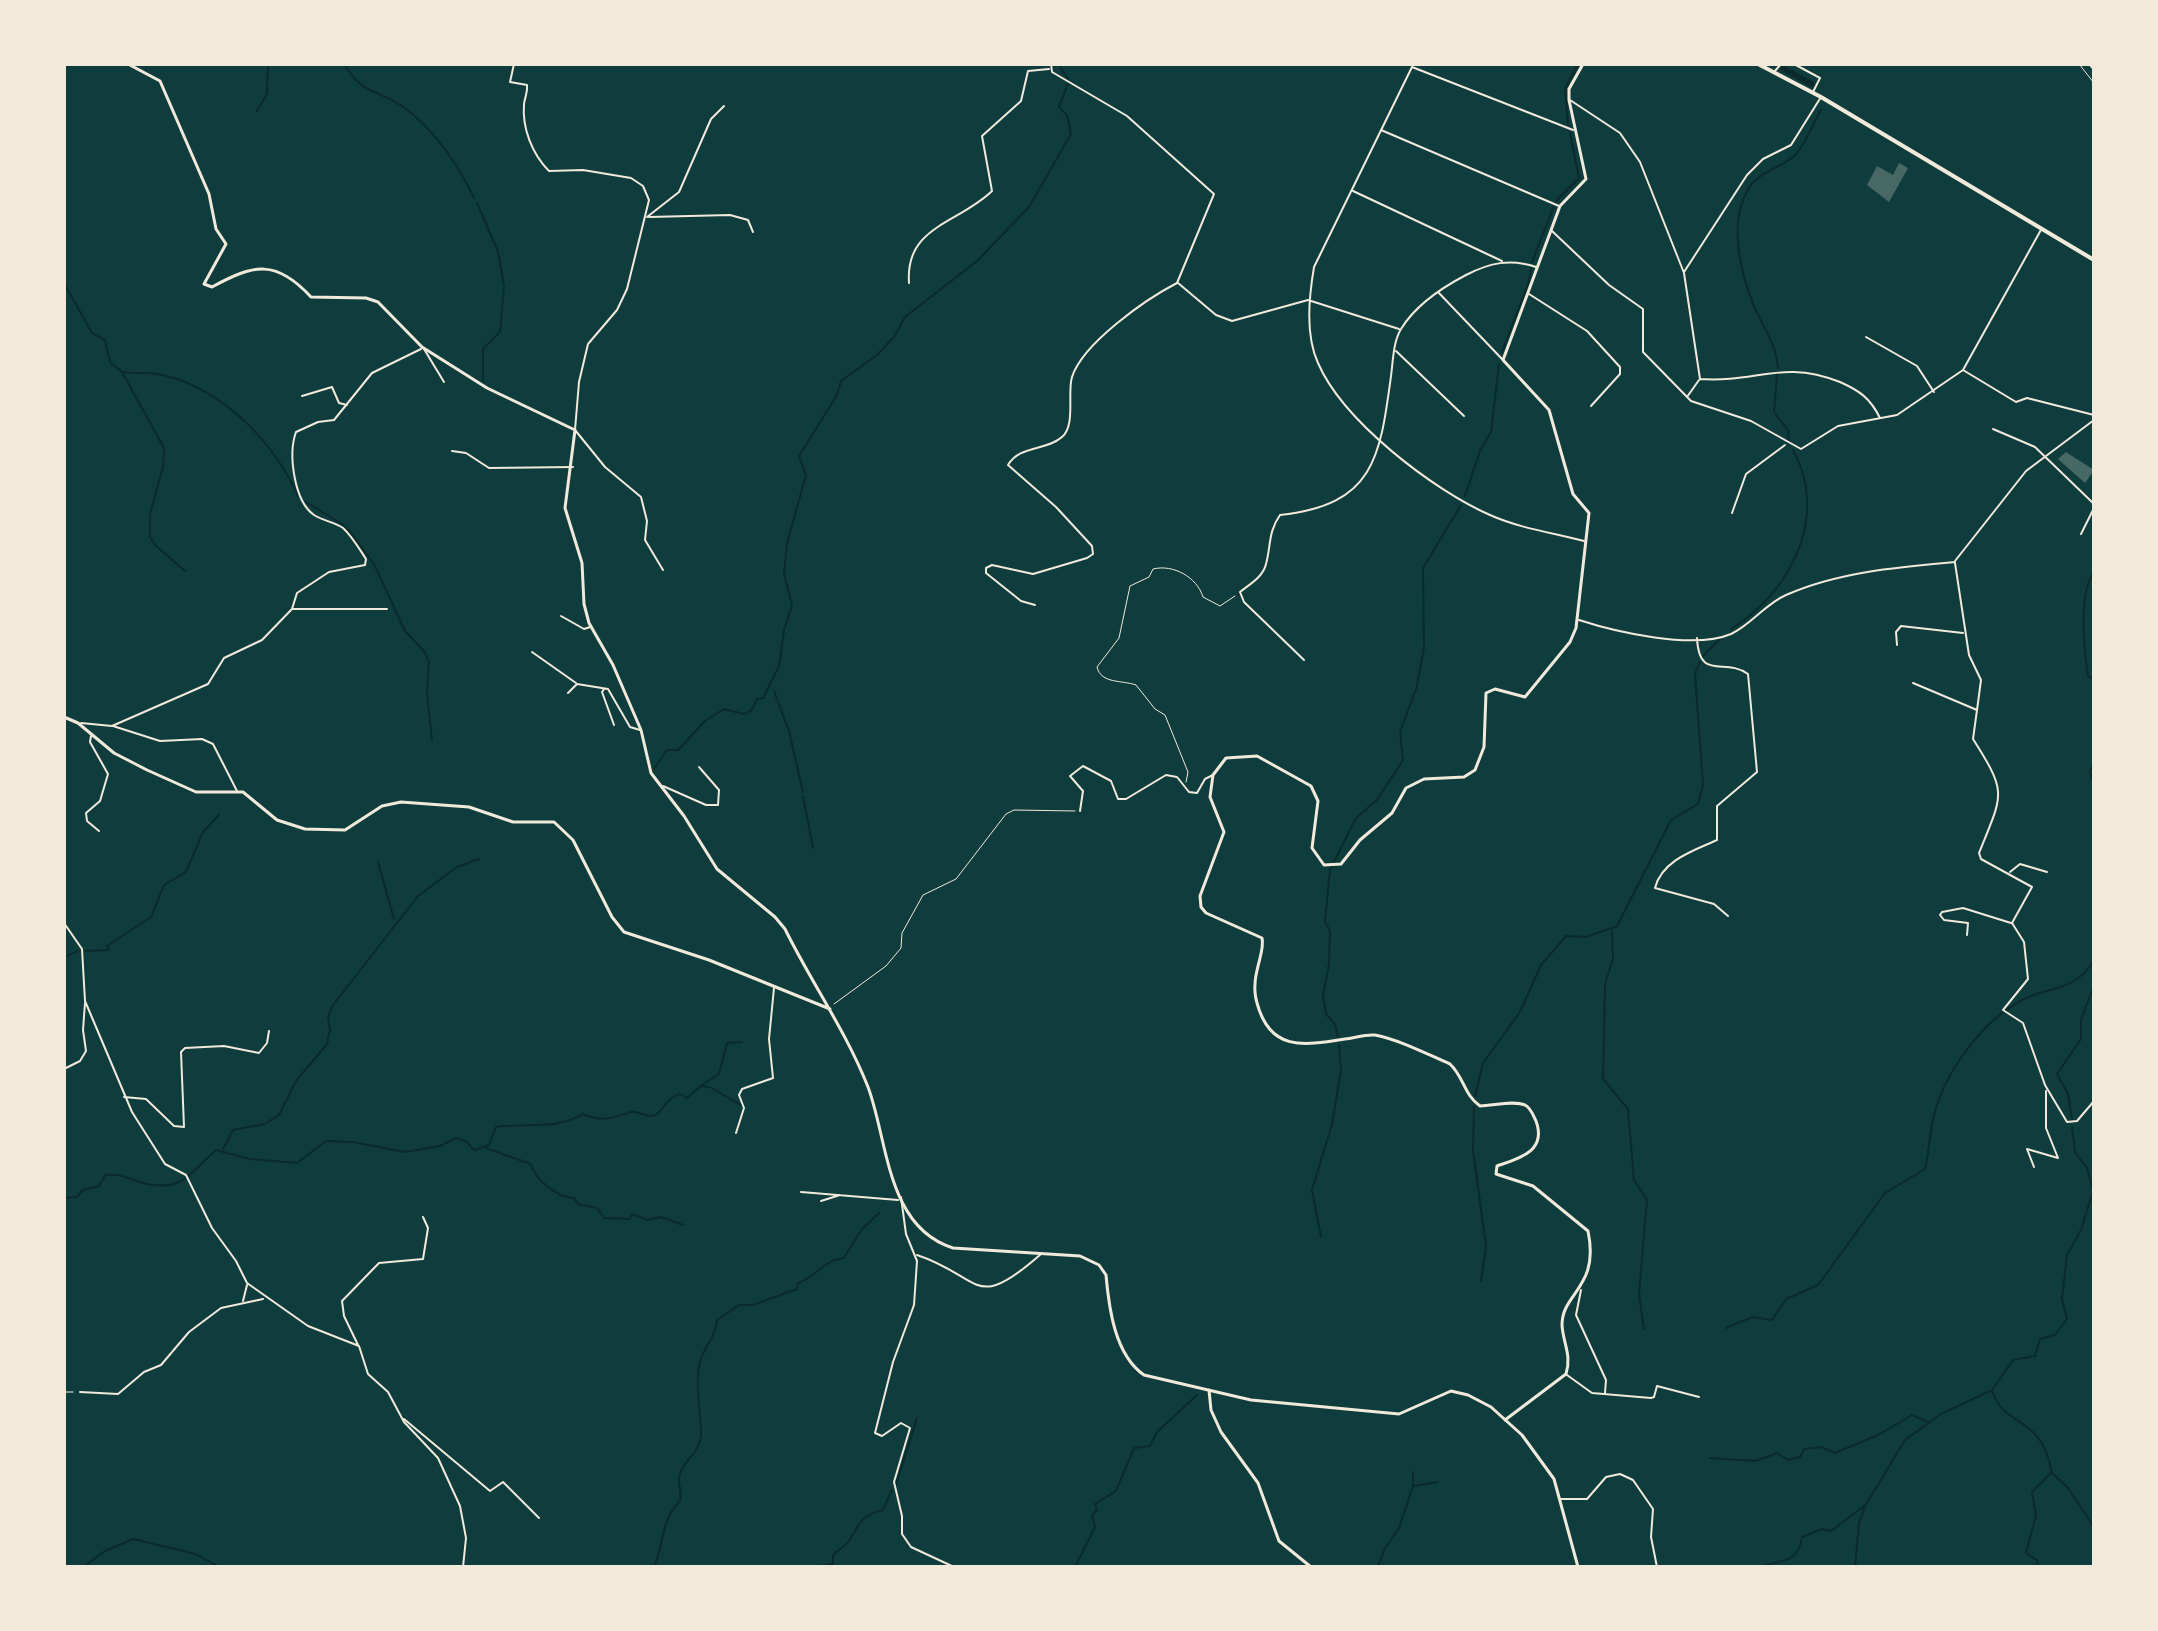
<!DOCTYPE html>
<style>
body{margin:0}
#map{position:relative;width:2158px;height:1631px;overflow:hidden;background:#0f3d3e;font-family:Arial,sans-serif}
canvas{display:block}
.frame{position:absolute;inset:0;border:66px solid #f1e9da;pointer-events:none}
</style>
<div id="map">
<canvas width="2158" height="1631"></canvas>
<div class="frame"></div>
</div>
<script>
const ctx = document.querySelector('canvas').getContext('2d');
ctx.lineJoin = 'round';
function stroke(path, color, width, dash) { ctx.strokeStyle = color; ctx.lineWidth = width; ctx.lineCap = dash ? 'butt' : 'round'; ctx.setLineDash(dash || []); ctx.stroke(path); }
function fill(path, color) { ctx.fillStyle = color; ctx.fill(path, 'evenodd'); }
const stream = new Path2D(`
 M344 64C364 96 375 88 402 106 433 128 458 164 474 198
 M1058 64 1068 79
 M257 111 267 94 268 64
 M1568 124 1565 89 1578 64
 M1556 201 1579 178 1570 133
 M477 203 498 252 504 286 500 332 483 349V381
 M1532 262 1554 206
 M64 283 92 333 105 340 110 362 122 372 164 448 163 467 150 514V537L155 545 185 571
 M1502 352 1529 282 1531 268
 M1778 368C1776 342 1763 328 1754 306 1740 272 1728 221 1749 188 1761 169 1784 168 1797 153 1807 141 1813 123 1821 110
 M123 372C137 374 154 372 167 376 226 392 274 443 298 496
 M1777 375 1774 412 1788 430 1789 442
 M1465 496 1480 451 1491 432 1499 364
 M306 502 345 526 353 536 374 564 405 631 424 651 429 662 427 693 432 740
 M2094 572C2078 593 2084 650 2088 676L2094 679
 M1731 629C1790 593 1830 516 1793 450
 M1703 656 1719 640
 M774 691 789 731 803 792
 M2094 762 2090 772 2094 786
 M654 769 667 750H678L705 721 724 709 744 714 751 711 757 699 763 698 779 666 784 630 792 605 784 574 787 543 806 475 799 456 837 395 841 381 877 355 894 337 905 317 977 261 1029 207 1071 134 1067 115 1059 107 1068 83
 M803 796 813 848
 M378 862 394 919
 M1612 931 1613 959 1605 984 1603 1079 1628 1109 1634 1180 1647 1200 1639 1294 1644 1329
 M85 951 109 950 107 946 151 917 164 885 186 872 203 832 219 815
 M64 957 78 951
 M2094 968V984
 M1338 1037 1335 1024 1326 1014 1323 996 1329 964 1330 932 1325 921 1330 870 1356 818 1377 800 1403 760 1400 732 1417 686 1424 647 1423 568 1461 505
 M700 1086 719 1074 727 1043 742 1042
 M1475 1096 1483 1063 1520 1012 1541 965 1566 936 1586 937 1617 926 1671 820 1698 804 1703 785 1695 674 1700 662
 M1474 1106 1473 1150 1486 1246 1481 1281
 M2072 1120 2068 1094 2057 1074 2081 1039V1019L2094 986
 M2072 1127 2075 1152 2087 1168 2094 1194
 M486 1148 531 1164C535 1180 557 1197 574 1198L578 1204 597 1208 604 1218 629 1219 632 1214 647 1220 661 1217 683 1225
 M223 1149 233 1130 265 1124 279 1115 296 1081 327 1044 330 1030 328 1017 333 1005 418 896 457 867 479 859
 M64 1198 77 1197 83 1190 99 1186 105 1175C117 1173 125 1177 136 1181 180 1195 187 1176 216 1150L250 1159 297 1163 326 1141 353 1142 405 1152 440 1146 456 1138 466 1141 474 1150 489 1145 496 1127C524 1122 554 1131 583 1114 603 1123 614 1117 631 1112 639 1110 649 1120 657 1114 666 1106 667 1098 680 1094L687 1098 701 1086 710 1087 741 1105
 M1321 1237 1312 1190 1332 1124 1341 1071 1339 1045
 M1726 1328 1752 1317 1772 1320 1786 1299 1818 1285 1885 1193 1925 1169C1929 1151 1930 1132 1934 1115 1945 1072 1982 1021 2022 1000 2052 985 2072 993 2094 961
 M1710 1458 1756 1461 1777 1453 1788 1460 1800 1457 1804 1449 1821 1447 1835 1453 1880 1434 1912 1415 1928 1422
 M2052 1473C2041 1412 2004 1430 1992 1390L2013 1360 2035 1356 2040 1339 2055 1335 2067 1319 2062 1299 2067 1255 2081 1230 2093 1191
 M2052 1473 2068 1488 2094 1527
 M896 1485 917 1418
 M1413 1486V1472
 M83 1567 105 1551 133 1539 196 1554 219 1567
 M654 1567C664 1544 661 1519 680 1501 682 1493 678 1483 679 1477 683 1459 700 1454 701 1435 701 1413 695 1389 699 1366 702 1348 716 1338 717 1320L739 1305H753L797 1289 798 1283C814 1278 826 1259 844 1258L862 1229 879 1213
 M813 1567 833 1564V1555C838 1550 845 1546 849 1541 860 1523 861 1515 883 1510L892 1490
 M1075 1567 1095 1527 1092 1515 1097 1510 1095 1504 1116 1491 1134 1448 1150 1446 1157 1432 1197 1395
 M1378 1567 1384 1550 1399 1528 1413 1486 1438 1482
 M1451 1567 1453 1566
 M1759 1567C1781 1560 1799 1563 1802 1537L1822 1529 1831 1531 1864 1506
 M1855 1567 1859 1523 1865 1506 1905 1440 1941 1414 1990 1391
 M2036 1567 2038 1561 2026 1553 2036 1515 2032 1492 2051 1473`);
const canal = new Path2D(`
 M1783 68 1811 84`);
const building = new Path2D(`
 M1899 163 1908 168 1889 202 1867 185 1877 166 1893 175Z
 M2066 452 2094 470 2085 483 2058 459Z`);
const path = new Path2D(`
 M2079 64 2094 83
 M1186 782 1188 772 1165 715 1155 709 1136 685C1122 680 1101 684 1097 667L1119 638 1130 586 1149 577 1153 569C1173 564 1197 577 1203 597L1220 606 1235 596
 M834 1004 886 966 901 948 902 933 923 895 956 879 1006 814 1014 810 1075 811
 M64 1392H73`);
const minor = new Path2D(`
 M514 64 510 82 527 85C528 93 525 96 524 104 522 128 532 154 549 171L583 170 631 178 643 186 649 200 627 289 617 310 588 344 579 382 575 430 605 467 641 497 647 521 645 540 663 570
 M1794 64 1820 78 1813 92
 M1774 72 1781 64
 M1570 100 1620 133 1640 162 1684 273 1700 379C1757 383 1782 359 1840 382 1860 391 1870 398 1880 418
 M1381 130 1559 206
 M1573 130 1412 67 1314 267C1309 297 1305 334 1318 363 1343 421 1433 490 1490 515 1519 528 1553 533 1584 541
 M1353 191 1502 261
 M647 217 679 192 711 119 724 106
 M649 217 730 215 748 220 753 232
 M1552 231 1609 285 1643 309V352L1691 401 1751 421 1801 449 1838 426 1897 415 1963 370 2042 228
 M1684 272 1747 175 1763 159 1791 145 1821 97
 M909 283C905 226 958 224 992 191L982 136 1021 101 1028 71 1049 69
 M1178 283 1216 315 1232 321 1308 300 1399 329
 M1438 292 1502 359
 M1529 294 1587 331 1620 367V374L1591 406
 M1866 337 1917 366 1934 392
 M424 349 444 382
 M1396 351 1464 416
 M1963 370 2016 402 2027 398 2094 415
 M302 396 332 387 339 403 347 405
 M1687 397 1699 380
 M1993 429 2035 447 2094 504
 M452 451 466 453 489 468 573 467
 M1732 513 1746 474 1785 445
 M2081 534 2094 508
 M1955 561 2026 471 2094 420
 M2094 584V594
 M1035 605 1021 601 986 573V568L992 565 1033 574 1087 558 1093 554 1092 546 1056 507 1008 465C1020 445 1046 451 1062 437 1076 425 1067 393 1072 377 1083 343 1146 299 1177 283L1214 194 1127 116 1052 72 1051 64
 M293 609H387
 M561 616 584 629 590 627
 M1579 620C1616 632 1693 650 1731 634 1751 625 1765 604 1786 595 1838 572 1898 567 1955 562
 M1697 638C1699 682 1725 657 1748 674L1757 772 1717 806V840C1695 850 1662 860 1655 888L1714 904 1728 916
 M1897 645 1896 632 1901 626 1963 633
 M532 652 576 683
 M1304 660 1244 602 1240 592C1250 584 1263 577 1266 564 1271 546 1268 532 1280 515 1374 505 1380 458 1391 376 1393 362 1393 342 1401 329 1415 306 1443 287 1466 275 1489 263 1511 258 1536 267
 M1913 683 1977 710 1981 680 1969 655 1955 563
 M604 689 602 692 614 725
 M568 693 577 684 608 689 630 727 640 730
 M1977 710 1973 739C2008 794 2003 793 1979 853L1981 859 2032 887 2012 923 2024 942 2028 979 2003 1010 2023 1023 2045 1085 2067 1122 2077 1121 2094 1101
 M81 723 112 726 208 684 224 658 262 640 292 609 297 593 329 572 365 565 366 559C360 550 352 536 343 528 335 522 323 521 314 515 294 501 288 454 296 432L318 422 334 420 372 373 421 349
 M113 726 160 741 202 739 213 744 237 791
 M91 736 90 742 108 774 100 801 86 813 87 821 99 831
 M663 786 706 805H718L719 790 699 767
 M1080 811 1083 791 1070 776 1083 766 1111 781 1118 799H1126L1166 775 1177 777 1189 792 1197 793 1205 779 1213 775
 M2010 872 2020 864 2047 872
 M64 923 82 949 85 1001 132 1112 165 1164 186 1175 212 1228 236 1261 247 1283 308 1326 359 1346 368 1374 388 1392 404 1422 438 1458 460 1506 466 1538 463 1567
 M1967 935 1968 923 1944 920 1940 915 1942 912 1963 908 2011 923
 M64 1069 80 1061 86 1051 83 1030 85 1003
 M124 1097 146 1099 174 1126 184 1127 181 1052 185 1048 224 1046 259 1053 267 1043 269 1031
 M736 1133 744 1108 739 1095 742 1089 773 1078 769 1039 774 988
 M2034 1167 2027 1149 2058 1158 2046 1128V1091
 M801 1192 898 1200
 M901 1197 906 1234 917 1261 914 1305 893 1362 875 1433 882 1436 901 1423 910 1428 894 1482 902 1516V1534L911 1547 954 1567
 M821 1201 840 1195
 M917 1255C983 1277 973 1314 1041 1254
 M1581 1290 1576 1315 1606 1380 1605 1393
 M243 1301 247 1285
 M358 1345 344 1316 342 1301 379 1263 423 1259 428 1228 423 1217
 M1567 1375 1592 1393 1651 1398 1654 1397 1657 1386 1699 1397
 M80 1392 118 1394 144 1372 161 1365 189 1332 221 1308 263 1299
 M404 1419 490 1491 503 1482 539 1518
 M1561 1499H1587L1606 1477 1620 1474 1633 1480 1653 1509 1651 1537 1657 1567`);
const tertiary = new Path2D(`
 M128 64 160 81 209 194 216 229 226 244 204 284 212 287C254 264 276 259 311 297L366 298 378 302 422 347 487 388 575 430 565 508 582 563 584 604 589 623 613 665 641 730 651 773 684 816 717 869 775 917 785 929C811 982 846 1031 868 1087 888 1140 886 1227 953 1248L1080 1256 1099 1265 1106 1275C1109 1309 1115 1355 1144 1375L1251 1400 1399 1414 1451 1391 1468 1395 1491 1407 1522 1435 1554 1479 1578 1567
 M2090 64 2094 69
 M64 717 78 723 114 753 147 770 196 792H243L277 820 305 829 345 830 382 806 401 802 469 807 513 822H554L573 840 612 917 624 932 709 960 830 1009
 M1209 1390 1211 1410 1221 1432 1258 1483 1279 1541 1311 1567
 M1505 1420 1566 1374C1572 1355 1563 1343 1562 1325 1562 1292 1600 1288 1588 1231L1533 1186 1496 1174 1497 1166C1520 1158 1547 1151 1536 1121 1533 1115 1531 1108 1525 1105 1513 1100 1493 1106 1480 1106 1464 1095 1464 1077 1450 1064 1427 1054 1400 1040 1375 1035 1366 1034 1354 1038 1345 1039 1302 1046 1270 1051 1257 1003 1249 976 1266 953 1262 938L1206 913 1201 907 1200 896 1224 832 1210 797 1213 775 1226 758 1257 756 1311 786 1318 801 1312 848 1324 865 1341 864 1360 840 1392 813 1406 788 1424 779 1464 777 1475 770 1484 747 1486 693 1495 689 1525 697 1570 642 1576 628 1589 513 1573 494 1549 410 1503 360 1560 206 1586 179 1569 100V89L1583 64`);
const secondary = new Path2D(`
 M1758 64 1821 97 2094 260`);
stroke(stream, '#0a2a2b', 2);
stroke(canal, '#0a2a2b', 6);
fill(building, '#486865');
stroke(path, '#f1e9da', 1);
stroke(minor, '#f1e9da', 2);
stroke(tertiary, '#f1e9da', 3);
stroke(secondary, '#f1e9da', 4);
</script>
